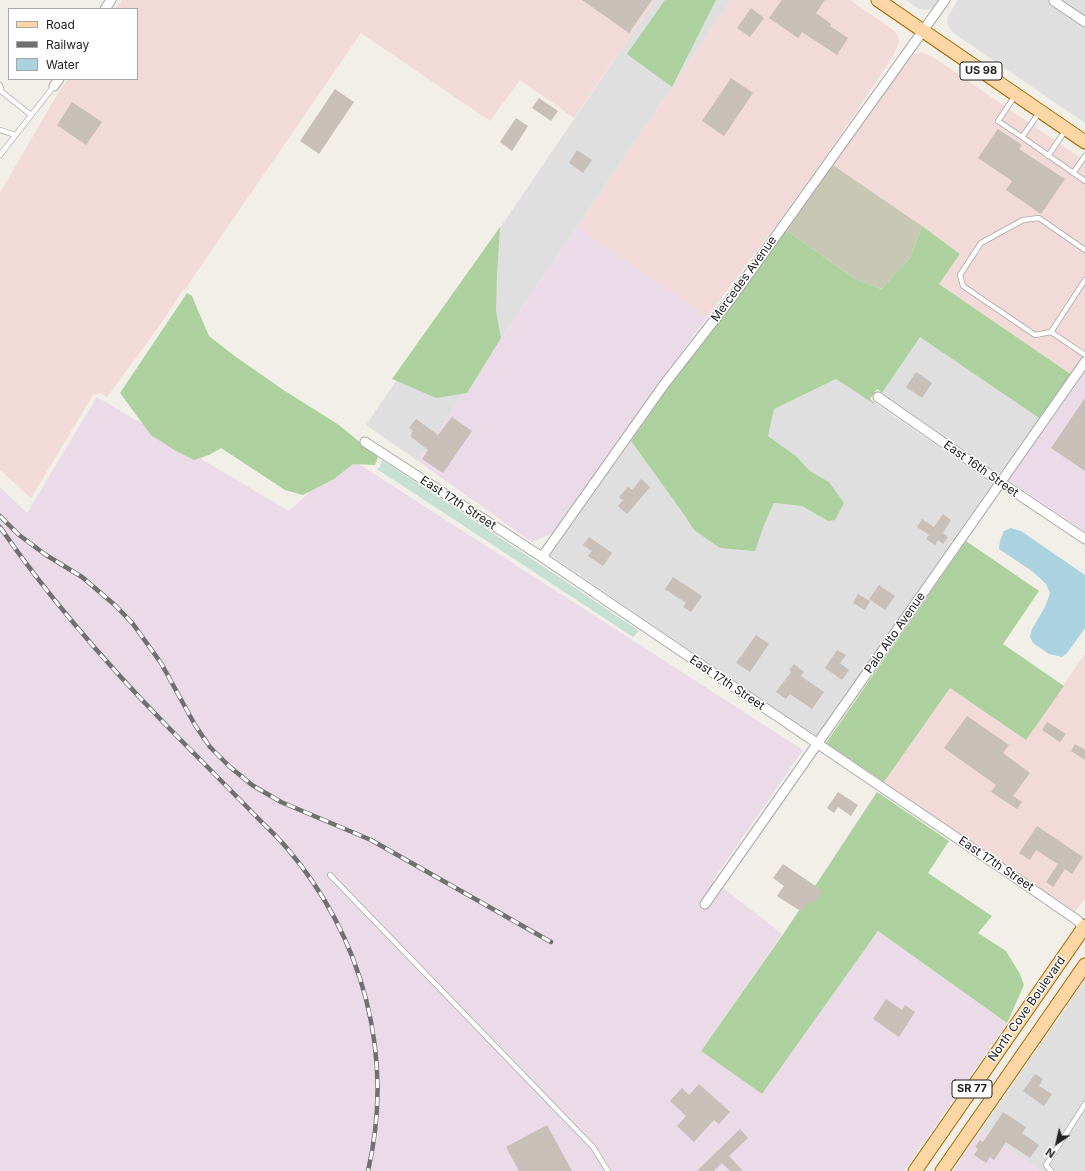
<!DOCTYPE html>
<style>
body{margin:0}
#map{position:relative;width:1085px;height:1171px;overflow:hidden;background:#f2efe9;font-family:Inter,sans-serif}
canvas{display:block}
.legend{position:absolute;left:8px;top:8px;width:130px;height:72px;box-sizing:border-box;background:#fff;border:1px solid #a7a7a7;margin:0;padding:5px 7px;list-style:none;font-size:12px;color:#222}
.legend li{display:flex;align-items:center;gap:8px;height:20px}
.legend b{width:20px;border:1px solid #a7a7a7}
.north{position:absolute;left:1037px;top:1123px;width:40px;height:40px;-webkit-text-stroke:3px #fff;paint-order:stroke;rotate:214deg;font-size:11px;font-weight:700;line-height:16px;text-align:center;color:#222}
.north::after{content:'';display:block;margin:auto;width:14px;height:18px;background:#222;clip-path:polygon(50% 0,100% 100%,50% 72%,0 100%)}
</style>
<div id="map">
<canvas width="1085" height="1171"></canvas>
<ul class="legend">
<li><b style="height:5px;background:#fcd6a4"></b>Road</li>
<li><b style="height:5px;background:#707070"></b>Railway</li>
<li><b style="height:11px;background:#aad3df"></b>Water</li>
</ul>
<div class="north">N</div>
</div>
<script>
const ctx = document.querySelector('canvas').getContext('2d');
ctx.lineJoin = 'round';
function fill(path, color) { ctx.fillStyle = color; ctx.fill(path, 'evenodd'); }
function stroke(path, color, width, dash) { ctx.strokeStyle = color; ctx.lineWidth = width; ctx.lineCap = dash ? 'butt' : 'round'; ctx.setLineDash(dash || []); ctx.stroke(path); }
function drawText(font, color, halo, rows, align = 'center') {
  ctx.font = font + ' Inter,sans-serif'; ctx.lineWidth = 3; ctx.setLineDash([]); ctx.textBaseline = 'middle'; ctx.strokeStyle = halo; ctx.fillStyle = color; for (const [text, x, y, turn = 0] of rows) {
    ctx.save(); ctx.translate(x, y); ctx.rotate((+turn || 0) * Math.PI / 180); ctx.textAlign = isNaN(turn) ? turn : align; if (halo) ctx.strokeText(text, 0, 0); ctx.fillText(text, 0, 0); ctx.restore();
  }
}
const residential = new Path2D(`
 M655 0H731L418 461 366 425Z
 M906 0H940L933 8 926 10 919 9Z
 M958 0H1085V123L952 32 947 24 948 16Z
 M920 336 1039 418 999 474 882 393Z
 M836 379 874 404 875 403 992 484 817 737 550 555 631 441 685 516 694 530 764 525 774 503 802 506 828 521 829 482 810 471 796 456 768 436 773 409Z
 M1085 980V1171H1040L981 1130Z`);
const commercial = new Path2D(`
 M122 0H655L574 118 520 80 490 121 361 33 185 289 183 290 158 328 107 397 100 393 93 395 31 498 0 470V193L58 93 68 79H137V9H115Z
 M731 0H850L892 29 897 34 899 40 898 46 888 64 824 159 777 224 707 317 577 227Z
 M921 52 933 57 1085 161V357L1072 375 939 284 960 254 922 226 833 165 906 62 915 54Z
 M1085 654V898L1075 912 884 782 950 687 1026 739Z`);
const industrial = new Path2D(`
 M577 227 707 317 552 534 532 542 418 461Z
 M1085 372V532L1008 480Z
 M97 397 289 511 348 457 803 750 713 880 782 934 701 1051 762 1094 878 931 1007 1023 904 1171H0V487L27 513Z
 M981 1130 1040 1171H953Z`);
const construction = new Path2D(`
 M833 165 922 226 910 258 881 289 855 279 786 230Z`);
const forest = new Path2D(`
 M665 0H716L672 87 627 54Z
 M922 226 960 254 939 284 1072 375 1039 418 920 337 882 393 877 389 870 399 875 403 874 404 836 379 774 409 768 436 796 456 810 471 829 482 844 503 835 520 828 521 802 506 774 503 764 525 755 551 720 548 694 530 685 516 631 441 667 389 737 299 786 230 855 279 881 289 910 258Z
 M500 227 497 274 496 311 501 338 467 393 436 398 392 379Z
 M187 293 192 296 209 336 236 357 285 391 339 425 378 457 375 465 353 464 334 479 303 495 285 490 221 448 209 455 194 460 176 451 151 435 120 393Z
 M966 541 1039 591 1003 644 1064 686 1026 740 950 688 884 782 826 743Z
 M877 792 949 841 928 873 992 916 978 933 1006 951 1020 974 1024 985 1007 1023 878 931 762 1094 701 1051 786 930Z`);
const wetland = new Path2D(`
 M382 460 538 563 639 631 633 637 377 469 380 467Z`);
const water = new Path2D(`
 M1011 528 1021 531 1085 575V628L1068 652 1062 657 1049 654 1033 643 1030 637 1032 629 1045 607 1050 593 1046 584 1032 571 999 549 1000 541 1004 531Z`);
const building = new Path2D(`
 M582 0H652L629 33Z
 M782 0H825L816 13 831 24 830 26 848 38 837 55 802 32 798 38 769 18Z
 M751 8 764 18 750 37 737 28Z
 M731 78 753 93 724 136 702 121Z
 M335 89 354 102 319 154 300 141Z
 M539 98 558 111 551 121 532 108Z
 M72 102 102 122 86 145 57 125Z
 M516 118 528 126 512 151 500 142Z
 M998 129 1022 145 1019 149 1065 179 1041 214 1006 190 1012 181 978 158Z
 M577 150 592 160 583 173 569 163Z
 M916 372 932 383 922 398 906 387Z
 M1085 398V471L1051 448Z
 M452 417 472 431 443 473 422 459 428 450 410 436 413 431 409 428 416 419 438 435Z
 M641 479 650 487 627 514 618 506 623 500 619 497 628 487 632 490Z
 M943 514 951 520 943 533 948 537 943 544 938 540 935 545 926 539 929 535 917 527 922 519 934 527Z
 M589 537 612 553 603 566 588 556 592 551 583 545Z
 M673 577 702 596 691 612 683 607 686 603 665 589Z
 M879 585 895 596 885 610 869 599Z
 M858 594 870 601 865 610 853 603Z
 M756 635 769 644 750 672 736 663Z
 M837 650 846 655 840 663 849 670 842 680 825 668Z
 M794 664 804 672 801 676 824 692 812 709 790 694 786 699 776 692 791 672 789 670Z
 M967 716 1009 745 1003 753 1030 773 1013 796 1022 802 1017 809 991 792 996 785 944 748Z
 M1047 722 1066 734 1060 742 1042 730Z
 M1075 744 1085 750V760L1071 751Z
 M838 792 858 805 851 816 838 807 834 813 827 808Z
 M1037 826 1083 857 1072 874 1065 869 1053 887 1046 882 1058 864 1036 850 1030 860 1019 853Z
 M783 864 823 891 813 905 808 902 802 912 777 896 784 886 773 878Z
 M886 999 902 1010 905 1005 915 1012 899 1037 873 1019Z
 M1035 1074 1043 1079 1039 1086 1052 1094 1044 1106 1023 1091Z
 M699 1084 730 1112 719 1124 714 1120 694 1142 677 1126 686 1116 670 1101 682 1088 689 1095Z
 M1003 1112 1026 1127 1022 1133 1039 1145 1030 1158 1006 1142 994 1160 990 1157 986 1163 974 1155 978 1149 975 1147 980 1140 983 1142Z
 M547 1125 572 1171H519L506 1147Z
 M740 1129 748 1138 729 1156 743 1171H730L722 1163 714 1171H697Z`);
const lane = new Path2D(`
 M0 85 2 92 31 115
 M1015 96 998 121 1022 137
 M1039 113 1022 137 1085 181
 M0 130 15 135
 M0 155 54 86
 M1048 156 1065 131
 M1073 173 1085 156
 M1085 250 1039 218 1023 220 981 243 960 275 963 286 1035 335 1051 332 1085 280
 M1051 332 1085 355
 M330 875 593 1147 608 1171
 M1051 1171 1046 1165 1085 1104`);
const street = new Path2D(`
 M1055 0 1054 1 1085 22
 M105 9 111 0
 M54 86 59 79
 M878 397 1000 482 1085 539
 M365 442 542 557 1019 880 1077 920 1085 929
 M542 557 663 386 733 296 945 0
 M705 904C833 724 957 542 1085 362`);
const primary = new Path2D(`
 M878 0 1085 142
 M915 1171 1085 926
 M942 1171 1085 965`);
const rail = new Path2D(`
 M0 516 19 535 46 555 82 577 116 606 133 624 161 663 195 725 210 747 230 767 252 785 281 802 371 840 551 942
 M0 527C49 598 105 662 165 724 193 752 220 780 248 808 260 821 274 833 286 847 363 937 395 1055 368 1171`);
const shields = [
 [981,71,42],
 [972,1089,40]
];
const shieldNames = [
 ["US 98",981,71],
 ["SR 77",972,1089]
];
const streetNames = [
 ["Mercedes Avenue",744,279,-54],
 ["East 16th Street",981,469,35],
 ["East 17th Street",458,503,33],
 ["Palo Alto Avenue",895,633,-55],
 ["East 17th Street",727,683,34],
 ["East 17th Street",996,864,34],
 ["North Cove Boulevard",1027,1009,-55]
];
fill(residential, '#e0dfdf');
fill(commercial, '#f2dad9');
fill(industrial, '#ebdbe8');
fill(construction, '#c7c7b4');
fill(forest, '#add19e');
fill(wetland, '#c6e0d4');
fill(water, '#aad3df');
fill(building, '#c7bfb8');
stroke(lane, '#a9a9a9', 6);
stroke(street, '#a9a9a9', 11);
stroke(primary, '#a06b00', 15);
stroke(lane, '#fff', 4.5);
stroke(street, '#fff', 9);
stroke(primary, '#fcd6a4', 13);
stroke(rail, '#707070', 4.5);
stroke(rail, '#fff', 3, [9]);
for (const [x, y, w] of shields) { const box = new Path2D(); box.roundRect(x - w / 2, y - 9, w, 18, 3); ctx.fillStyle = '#fff'; ctx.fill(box); stroke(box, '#222', 1); }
drawText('bold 11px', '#222', null, shieldNames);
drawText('12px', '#222', '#fff', streetNames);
</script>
